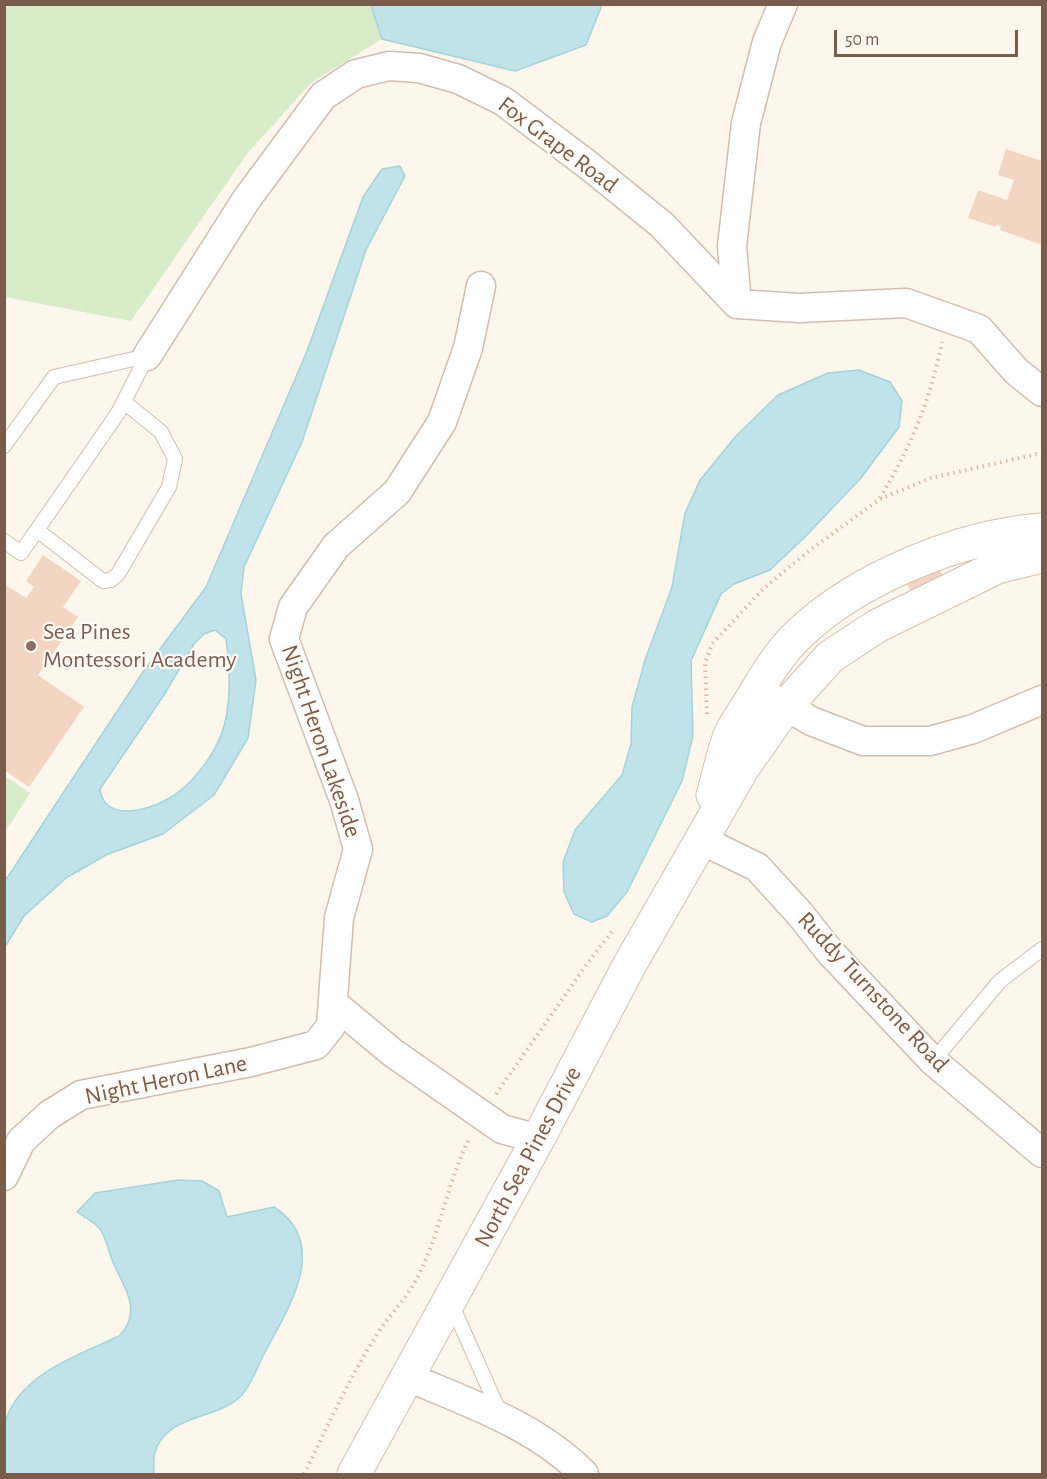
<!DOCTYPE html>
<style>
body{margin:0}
#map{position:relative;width:1047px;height:1479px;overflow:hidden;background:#fdf6ec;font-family:"Alegreya Sans",sans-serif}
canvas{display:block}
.frame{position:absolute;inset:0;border:6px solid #7a5c4d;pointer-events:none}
.scale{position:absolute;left:834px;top:30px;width:184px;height:27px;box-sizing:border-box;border:3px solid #7a5c4d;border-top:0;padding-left:8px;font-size:18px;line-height:21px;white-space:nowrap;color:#7a5c4d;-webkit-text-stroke:4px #fffaf3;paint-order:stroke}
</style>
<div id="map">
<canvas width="1047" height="1479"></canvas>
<div class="frame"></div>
<div class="scale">50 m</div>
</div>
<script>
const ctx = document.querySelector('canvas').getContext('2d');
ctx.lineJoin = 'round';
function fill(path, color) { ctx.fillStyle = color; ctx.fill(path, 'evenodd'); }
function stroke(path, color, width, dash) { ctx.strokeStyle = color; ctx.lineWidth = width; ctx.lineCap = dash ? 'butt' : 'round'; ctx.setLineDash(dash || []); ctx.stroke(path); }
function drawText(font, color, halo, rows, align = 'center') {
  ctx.font = font + ' "Alegreya Sans",sans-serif'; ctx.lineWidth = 4.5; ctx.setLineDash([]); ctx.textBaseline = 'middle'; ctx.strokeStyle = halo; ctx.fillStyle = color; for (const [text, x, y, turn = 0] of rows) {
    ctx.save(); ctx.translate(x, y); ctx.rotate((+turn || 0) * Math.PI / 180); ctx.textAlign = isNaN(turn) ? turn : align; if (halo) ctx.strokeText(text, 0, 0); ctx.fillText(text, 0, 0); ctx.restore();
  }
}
const green = new Path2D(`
 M4 5H371L382 39 311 83 246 155 131 321 5 297Z
 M5 776 30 793 5 832Z`);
const water = new Path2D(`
 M371 5V4L602 5 586 45 515 71 382 39Z
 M400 166 405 176 366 250 302 442 244 567 241 594 256 680 248 738 214 795 163 834 106 855 66 878 24 916 5 947V881L143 672 206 587 307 351 363 197 382 169ZM215 630 226 639C230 667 232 708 221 735 212 758 190 787 168 799 147 811 104 822 100 789L164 695 194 644 204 634Z
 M859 370 890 382 902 401 899 427 861 478 804 538 770 570 734 584 721 594 691 661 693 736 682 781 627 892 607 916 592 922 574 914 564 892 563 862 575 830 622 775 631 744 632 707 645 660 672 587 685 513 700 480 736 436 778 395 828 373Z
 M178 1180 202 1181 219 1191 227 1217 274 1207C331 1244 289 1307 265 1352 258 1365 251 1386 241 1396 217 1420 166 1414 155 1452 153 1458 154 1468 154 1474H5C4 1458 0 1434 6 1419 22 1373 79 1355 119 1336 144 1310 123 1286 112 1260 108 1250 106 1237 100 1229 95 1222 84 1217 77 1212L95 1193Z`);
const building = new Path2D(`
 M1006 149 1042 161V245L1000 230 1001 226 996 225V227L968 218 978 190 1007 200 1014 180 998 175Z
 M43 555 81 581 63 607 78 617 38 675 84 707 29 787 4 770V584L26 598 34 587 26 581Z
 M936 560 945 581 913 596 903 575Z`);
const path = new Path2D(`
 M880 498C912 444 929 404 942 342
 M707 714 705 663 712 644 763 589 810 550 880 499 931 478 1042 453
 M496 1094 587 964 614 929
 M304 1474C327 1428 348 1380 376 1336 390 1313 409 1297 420 1272 441 1229 448 1181 469 1139`);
const lane = new Path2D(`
 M4 446 54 377 147 356
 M37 530 103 581 111 580 118 574 169 487 175 459 161 432 124 402
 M4 541 21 553 118 413 147 356
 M933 1061 1000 981 1042 949
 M451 1303 499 1411`);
const street = new Path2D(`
 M737 304 732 246 746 123 767 42 783 4
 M147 356 246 200 323 96 356 74 389 66 419 68 458 79 503 101 588 165 662 225 737 304 799 308 906 303 979 329 1016 371 1042 392
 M767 695 811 721 863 741H930L973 729 1042 700
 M701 840 757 867 800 914 830 952 933 1061 1042 1153
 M333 1003 393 1053 502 1129 538 1139
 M4 1176 21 1141 49 1115 81 1095 251 1062 316 1045 331 1026 339 918 358 849 344 800 284 639 293 607 336 546 397 492 442 422 468 348 481 286
 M408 1377C471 1404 535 1425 584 1474`);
const secondary = new Path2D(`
 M713 795C719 775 723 753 731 733 736 723 744 712 750 702 764 679 778 654 798 635 857 578 961 536 1042 530
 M354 1474 538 1139 630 964 742 769 786 706 830 657 877 626 997 567 1042 556`);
const markers = [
 [31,646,6,"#8d6e63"]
];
const streetNames = [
 ["Fox Grape Road",558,145,37],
 ["Night Heron Lakeside",321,741,71],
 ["Ruddy Turnstone Road",873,992,47],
 ["Night Heron Lane",166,1080,-12],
 ["North Sea Pines Drive",528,1157,-62]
];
const educationNames = [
 ["Sea Pines",43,632],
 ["Montessori Academy",43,660]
];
fill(green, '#d8ecc9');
fill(water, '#bfe3e8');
stroke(water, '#a5d3da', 1.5);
fill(building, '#f3d5c3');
stroke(lane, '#d1beb0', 16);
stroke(street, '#d1beb0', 31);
stroke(secondary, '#d6c0b0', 35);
stroke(path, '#d9b8a5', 4, [1.5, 4.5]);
stroke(lane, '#fff', 14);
stroke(street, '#fff', 28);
stroke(secondary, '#fff', 33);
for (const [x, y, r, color] of markers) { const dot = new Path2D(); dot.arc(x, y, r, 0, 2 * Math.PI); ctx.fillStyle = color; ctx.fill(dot); stroke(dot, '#fffaf3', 2); }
drawText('24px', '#7a5c4d', '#fffaf3', streetNames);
drawText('24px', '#785e54', '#fffaf3', educationNames, 'left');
</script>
